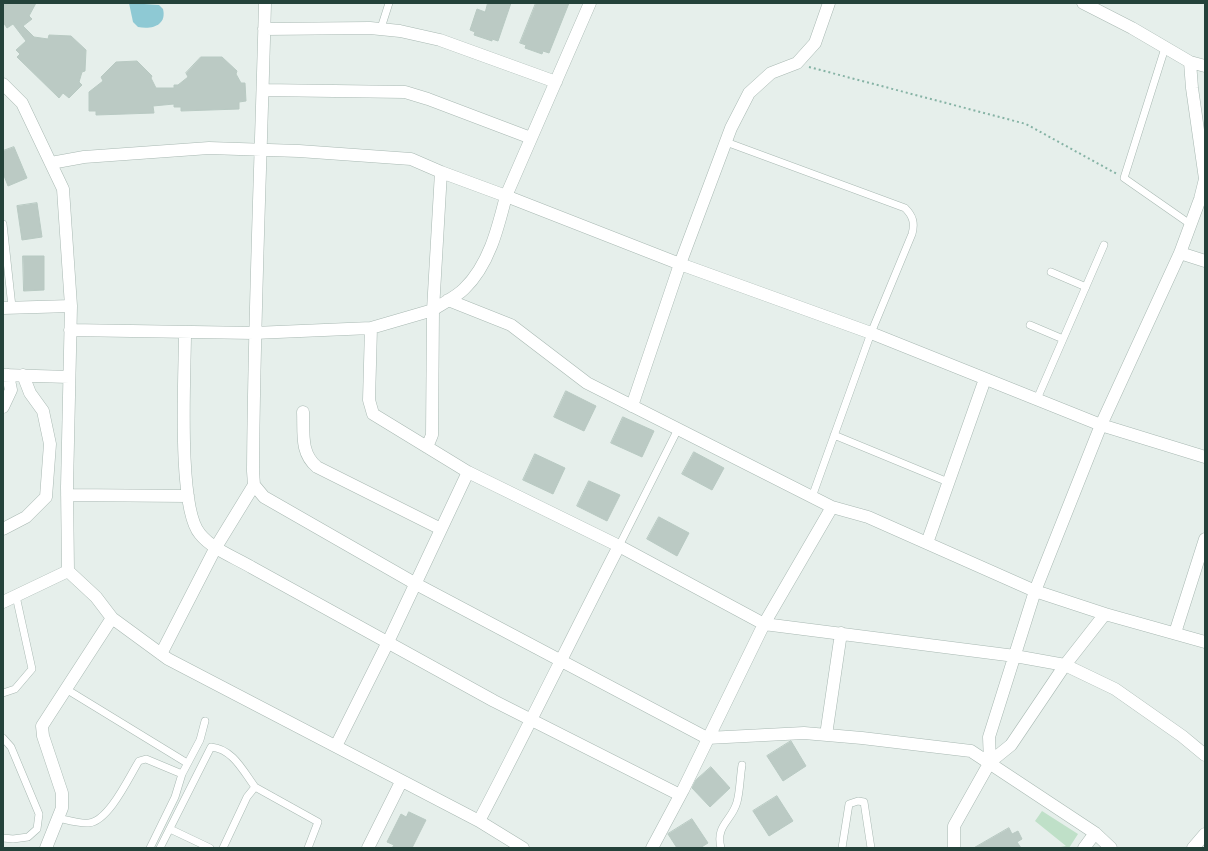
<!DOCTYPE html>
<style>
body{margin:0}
#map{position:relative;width:1208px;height:851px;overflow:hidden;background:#e6efeb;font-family:"Public Sans",sans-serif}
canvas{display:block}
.frame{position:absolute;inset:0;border:4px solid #24423a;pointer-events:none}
</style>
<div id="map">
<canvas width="1208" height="851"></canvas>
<div class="frame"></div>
</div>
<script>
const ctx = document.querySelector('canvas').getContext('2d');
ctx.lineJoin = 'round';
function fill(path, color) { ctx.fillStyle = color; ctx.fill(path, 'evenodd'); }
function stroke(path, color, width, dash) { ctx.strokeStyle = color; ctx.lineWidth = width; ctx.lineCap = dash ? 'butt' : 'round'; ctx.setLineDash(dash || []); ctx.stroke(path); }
const green = new Path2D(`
 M1042 811 1078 834 1069 848H1055L1066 846 1035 821Z`);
const water = new Path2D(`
 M129 3 159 5 163 9C167 25 152 30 138 27L133 22Z`);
const building = new Path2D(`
 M3 3H36L29 16 32 19 23 26 34 37 48 39 49 35 71 36 86 50 85 71 82 72 79 82 82 85 69 98 63 93 59 98 17 57 20 54 16 50 26 41 13 24 7 28 3 22Z
 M488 3H511L498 41 492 39V41L474 35 475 32 470 30 477 9 485 12Z
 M536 3H569L549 53 543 51 542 54 525 48 526 45 520 43Z
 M201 57H222L237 71 236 74 241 83H245L246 101 239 102V109L181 111V107H174V104L153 106 154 113 96 115V111H89V92L103 81 101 77 116 62 137 61 152 76 151 78 156 88H174V85H178L188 77 186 73Z
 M14 147 27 178 8 186 3 173V151Z
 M37 203 42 237 22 240 17 206Z
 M23 256H44V290L24 291Z
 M566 391 596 406 584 431 554 417Z
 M623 417 654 431 642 457 611 443Z
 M694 452 724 468 712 490 682 474Z
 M535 454 565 468 553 494 523 480Z
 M589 481 620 495 607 521 577 506Z
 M659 517 689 533 677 556 647 539Z
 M791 741 806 766 783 781 767 756Z
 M711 767 730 788 710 807 692 788 696 780Z
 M777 796 793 821 769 836 753 811Z
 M409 812 426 820 412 848H392L394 845 387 842 401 814 406 817Z
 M692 819 708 843 700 848H677L668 834Z
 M1009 828 1012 834 1018 831 1022 839 1017 842 1021 848H974Z`);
const path = new Path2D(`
 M809 67 1026 124 1117 174`);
const service = new Path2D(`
 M381 28 389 3
 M1165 48 1124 178 1190 224
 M726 142 905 208C913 216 915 223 912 234L871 333 812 497
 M3 224 12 307
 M1051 272 1086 287
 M1030 325 1063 339
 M1037 399 1104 245
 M834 435 948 482
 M619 546 678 429
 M66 689 187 763
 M3 693 15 689 32 669 16 596
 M3 738 11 747 39 814 37 829 28 837 13 839 3 838
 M255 787 318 822 308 848
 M58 818C67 820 80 824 89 823 109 821 129 777 139 761L146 759 182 774
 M170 829 210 848
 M150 848 175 797 182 774 200 740 205 721
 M160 848 211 747C233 749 243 771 255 787L247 797 223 848
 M721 848C715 825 732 821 737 802 740 791 740 777 742 765
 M842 848 849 804 858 801 864 802 871 848`);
const minor = new Path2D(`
 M265 3C261 159 254 315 253 471L254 485 264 497 416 584 707 738 804 733 862 738 971 751 1095 833 1111 848
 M1083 3 1132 28 1190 62 1205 66
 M264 29 370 28 400 31 440 40 556 82
 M3 84 22 103 63 189 71 306 67 487 68 571 96 597 112 618 168 659 479 821 523 848
 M263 90 405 92 428 99 531 138
 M51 163 84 157 209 148 299 151 411 159 441 172 506 196 590 3
 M1180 253 1205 261
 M448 300 511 325 587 383 832 507 868 517 1035 591 1105 614 1205 642
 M3 308 71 306
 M371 328 369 400 373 414 468 472 619 546 764 624 1015 656 1065 665 1115 689 1182 736 1205 755
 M70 330 254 333 371 328 433 310 441 172
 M185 333C185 372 177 508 200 534 212 549 234 557 251 567L494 701 680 795
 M3 375 69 377
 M632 406 680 264 731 128 749 93 771 73 797 63 815 43 829 3
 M3 407 11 390 8 375
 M303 412C304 433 300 453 317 467L441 529
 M427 447 432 435 433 310C443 303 456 297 464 289 489 265 498 228 506 196L680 264 871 333 1101 425 1205 457
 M67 495 188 496
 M3 529 26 517 46 497 50 444 43 411 30 393 23 375
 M927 543 985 379
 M3 602 68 571
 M1175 633 1205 539
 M161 654 216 547 254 485
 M826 735 841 633
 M336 746 388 642 468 472
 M990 762 989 737 1035 591 1101 425 1180 253 1200 199 1205 179 1192 88 1190 62
 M479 821C527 730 572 637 619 546
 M46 848 62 808V793L43 736 42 726 112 618
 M368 848 401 782
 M652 848 683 790 764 624 832 507
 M954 848V826L990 762 1011 745 1065 665 1105 614
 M1084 848 1095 833
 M1193 848 1205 834`);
fill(green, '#bfe0c8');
fill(water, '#8ec9d4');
fill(building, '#bbcac4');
stroke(building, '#b8c9c2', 1);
stroke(service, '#a8b8b2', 8);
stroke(minor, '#a8b8b2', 13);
stroke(path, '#86b3a5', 2, [2, 3]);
stroke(service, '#fff', 7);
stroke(minor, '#fff', 12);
</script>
